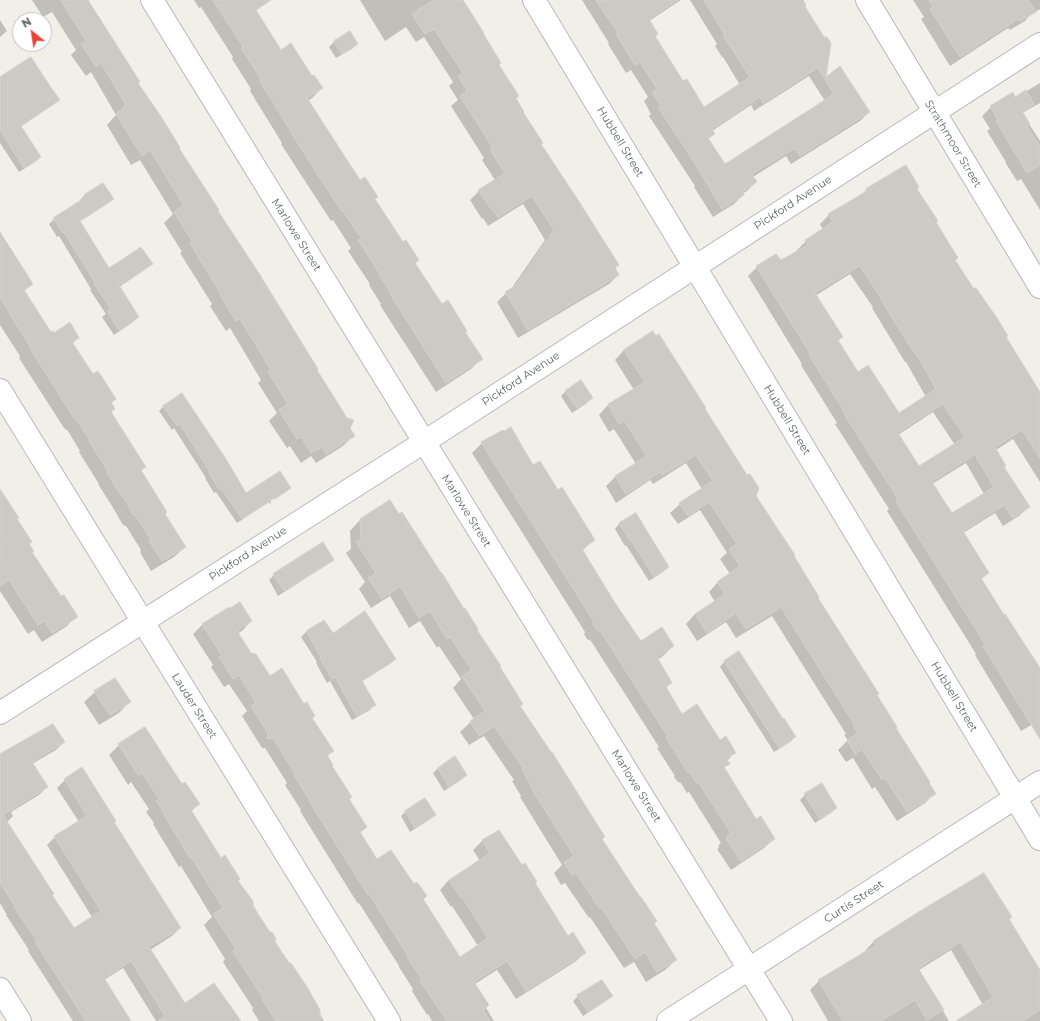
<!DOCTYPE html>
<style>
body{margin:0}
#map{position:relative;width:1040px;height:1021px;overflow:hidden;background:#f1efe8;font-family:Montserrat,sans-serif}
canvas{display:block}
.north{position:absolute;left:12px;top:12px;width:40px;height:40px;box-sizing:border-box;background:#fff;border:1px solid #bfc1c3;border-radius:50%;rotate:330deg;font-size:11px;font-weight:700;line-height:16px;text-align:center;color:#5f6368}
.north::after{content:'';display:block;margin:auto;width:14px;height:18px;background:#ea4335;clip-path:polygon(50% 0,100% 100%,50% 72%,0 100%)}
</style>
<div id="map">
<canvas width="1040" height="1021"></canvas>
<div class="north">N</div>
</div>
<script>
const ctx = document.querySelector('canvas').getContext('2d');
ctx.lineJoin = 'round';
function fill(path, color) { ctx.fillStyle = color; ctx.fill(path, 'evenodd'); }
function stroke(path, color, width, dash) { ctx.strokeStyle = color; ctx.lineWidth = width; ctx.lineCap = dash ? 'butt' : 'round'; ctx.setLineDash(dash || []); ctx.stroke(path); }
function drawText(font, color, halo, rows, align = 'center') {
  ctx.font = font + ' Montserrat,sans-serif'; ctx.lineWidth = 3.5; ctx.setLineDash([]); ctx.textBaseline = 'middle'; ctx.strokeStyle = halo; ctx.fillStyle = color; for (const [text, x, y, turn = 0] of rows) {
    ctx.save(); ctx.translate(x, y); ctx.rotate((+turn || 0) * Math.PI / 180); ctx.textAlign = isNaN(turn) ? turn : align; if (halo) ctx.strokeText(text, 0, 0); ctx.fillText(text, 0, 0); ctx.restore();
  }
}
const shadow = new Path2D(`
 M32 0H87L137 83 316 370 353 436 343 446 316 463 311 456 301 463 290 446 287 448 269 421 277 413 258 383 261 380 230 328 226 331 210 306 212 304 180 253 182 252 164 223 173 214 140 160 131 165 107 125 116 115 91 72 86 76 71 55 76 50 52 12 43 17Z
 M194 0H255L260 7 255 11 281 51 312 77 322 88 312 98 308 101 360 181 374 199 442 305 464 332 481 359 471 369 436 392 380 305 381 304 369 285 370 284 348 251 351 248 333 220 331 221 281 144 282 143 250 91 251 89 232 59 233 57 201 7 199 8Z
 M360 0H462L522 113 542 143 540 145 618 275 609 284 518 338 497 302 506 293 511 289 545 240 523 204 488 226 483 218 482 219 470 200 479 191 495 180 482 160 484 158 451 106 458 100 449 86 453 82 424 37 416 42 406 27 385 41Z
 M582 0H681L649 21 654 36 682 83 703 109 740 85 723 57H722L715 46 717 44 690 0H803L806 5 804 7 823 38 830 43 824 79 840 68 869 112 860 121 791 164 786 156 753 177 756 182 747 191 742 194 743 195 734 204 713 217 694 187 695 186 649 116 651 114 644 101 648 97 631 70 626 73 608 44 609 43ZM809 76 825 101 725 165 708 139 714 134 712 131 751 105 754 111Z
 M913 0H1040V9L1030 15 1025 21 1010 30 1008 28 950 66 921 19 924 17Z
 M0 20 7 31 0 37Z
 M350 32 357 44 352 49 336 58 329 47 334 42Z
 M0 78 58 100 53 104 20 127 40 157 35 162 19 172 0 143Z
 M1040 83V103L1022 113 1040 141V210L1021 179 1017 181 1005 162H1006L987 131 990 129 982 116 991 107 1015 98Z
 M905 166 916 189 935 223 954 261 1005 337 1040 393V482L1013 439 996 450 1003 468 1029 507 1019 516 1003 526 995 513 963 533 987 573 981 580 1004 616 1040 669V720L1021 731 975 655 976 654 887 511 889 509 835 424 837 423 801 365 802 364 748 276 757 267 776 255 780 262 798 252 797 250 806 241 823 230 820 224 829 215 861 196 866 190ZM850 274 873 307 872 308 905 362H906L926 397 898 415 858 373 837 341 841 337 815 296ZM933 412 955 445 919 468 898 435ZM966 463 984 494 952 515 932 484Z
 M85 195 112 199 107 204 79 222 108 269 151 264 146 269 119 287 138 317 133 322 114 335 102 317 106 314 90 290 91 289 59 236 57 237 49 224 54 219 81 201 80 200Z
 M0 234 32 284 24 291 51 334 78 338 72 344 93 376 115 399 111 404V412L145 467 141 471 164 514 185 547 174 557 151 571 140 552 141 550 126 526 123 525 112 506 98 484H99L79 452 80 451 68 431 64 428 19 358 20 356 0 325Z
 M624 350 704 409 934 794 925 803 897 821 875 787 872 789 853 758 846 762 838 750 848 740 844 735 846 734 772 616 736 638 726 622 697 641 686 624 695 614 715 602 709 592 718 582 730 574 720 559 727 553 700 510 678 524 670 513 680 504 702 489 686 463 653 484 650 480 616 503 606 486 615 477 636 464 614 429 609 432 599 415 608 405 634 390 615 360Z
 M566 391 591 398 587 403 572 413 561 396Z
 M164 406 246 494 290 488 286 492V491L270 501 271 503 270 504 269 502 237 523 216 492 214 493 205 478H206L174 428 172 430 159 411Z
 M482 443 533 467 558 491 593 540 582 551 615 604 640 642 673 646 663 656 657 660 671 683 666 688 682 715 720 741 735 752 727 761 728 764 723 769 756 821 774 839 764 848 731 870 717 849 719 848 718 846 721 843 689 792 687 793 681 783 678 782 674 777 675 776 657 748 659 747 591 641 587 639 584 634 585 632 472 453Z
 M0 491 16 519 28 544 31 552 61 598 76 616 67 626 42 642 34 630 28 634 0 591Z
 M636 514 668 567 663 572 649 581 626 545 625 546 615 529 619 524Z
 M360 520 476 630 522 704 519 707 676 960 665 970 646 982 634 962 624 968 590 917 589 918 565 883 561 885 554 873 562 865 520 797 521 796 512 781 514 780 484 736 469 745 460 732 474 719 453 688 461 679 439 646 437 648 420 621 409 628 390 596 371 608 359 589 365 582 346 553 351 549 350 531Z
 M333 559 328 564 278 596 269 580 274 575Z
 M228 608 251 621 242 631 237 634 251 654 270 678 312 718 332 751 327 757 331 766 351 797 348 800 366 827 360 833 377 860 422 899 460 958 478 946 452 906 451 907 440 890 449 880 480 861 473 850 482 841 498 831 534 883 567 937 585 953 575 962 516 999 497 970 475 984 488 1005 486 1008 494 1021H432L428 1014 427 1015 412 991 413 989 399 967V966L359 903 358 904 300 811 301 810 285 785 287 783 272 759 265 748H262L242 716 247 711 229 684 224 687 211 667 213 665 193 634 202 625Z
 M324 621 332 635 395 659 390 664 361 682 374 705 370 710 352 720 330 681 327 683 316 663 317 662 301 637 306 632Z
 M739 653 783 720 795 737 790 742 774 752 720 667 724 662Z
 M95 692 129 702 119 713 99 725 84 702Z
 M64 742 56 750 32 764 47 787 39 795 11 812 13 816 7 822 51 895 73 929 92 917 47 845 55 837 79 822 57 788 65 780 113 823 180 928 172 936 150 950 184 1004 239 1021H156L123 968 104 980 130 1021H73L28 951 29 950 6 915H7L0 903V756Z
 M119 745 182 785 198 804 191 812 221 859 237 881 324 1021H259L252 1010 253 1008 223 962 225 959 204 925 212 917 181 866 179 867 153 824 154 823 146 812 149 809 131 782 128 785 109 755Z
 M438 768 466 775 461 780 444 791 433 773Z
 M805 795 836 808 831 813 815 823 800 800Z
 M406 811 434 815 429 820 410 832 401 816Z
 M1008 919 1040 972V1021H957L983 1005 951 950 919 970 949 1021H828L810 990 819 981 866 952 865 951 874 941Z
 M578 996H611L606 1001 583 1016 573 1001Z`);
const building = new Path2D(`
 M61 0H88L140 82 138 83 160 115 180 147 179 148 219 210 218 211 260 275 318 369 317 370 347 418 354 420 350 428 355 436 326 454 322 447 311 453 301 437 297 439 279 410 288 404 268 372 271 370 240 319 236 321 220 295 221 294 190 243 192 241 174 212 183 206 182 204H183L150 150 142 156 116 114 125 107 124 106 126 105 101 63 96 66 81 44 86 41Z
 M213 0H271L256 10 281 50 291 43 312 76 314 75 323 88 307 98 360 180 365 177 378 197 375 199 403 242 406 240 419 260 415 263 442 304 448 300 467 331 465 332 483 359 446 383 390 294 391 293 379 274H380L358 240 361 238 343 211 342 212 291 133H292L259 80 261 79 241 48 243 47Z
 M434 0H463L484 33H483L501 63 499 65 519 96 516 98 524 112H523L543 143 541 144 580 203 619 265 615 268 619 275 528 330 505 292 516 285 554 230 532 196 498 217 493 210H492L478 190 505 173 490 150 493 148 460 96 467 91 458 76 463 73 434 29 425 34 412 14Z
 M596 0H678L649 19 658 34 655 36 683 81 687 79 704 107 750 77 732 49 723 36 725 35 704 0H801L824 37H827L831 43 826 77 840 66 870 112 800 156 795 148 752 174 757 182 742 192 744 195 722 209 703 177V176L658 107 660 105 652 92 657 89 640 62 635 65 616 34 618 33ZM818 68 834 94 725 164 708 138 715 134 712 129 760 97 763 103Z
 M929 0H1028L1036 12 1020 21 1018 19 960 57 930 9 933 7Z
 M350 31 358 44 342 54 334 41Z
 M31 57 50 86 60 100 21 126 41 157 24 168 0 130V77Z
 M1026 90 1034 104 1022 111 1030 124 1027 126 1040 146V165L1027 173 996 121 998 120 990 106 1013 92 1015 97Z
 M906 165 919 187 917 189 938 221 936 222 958 258 955 260 974 289 976 288 997 318 1008 336 1006 337 1040 392V458L1022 430 995 447 1006 466 1004 467 1030 507 1013 518 1004 505 963 531 989 573 981 578 1004 615 1005 614 1040 668V739L983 646 985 644 896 501 898 499 844 414 845 413 809 355H811L756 266 776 254 781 260 808 245 805 240 833 222 828 214 867 191 866 189ZM860 266 881 298H880L915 354 916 353 936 389 899 413 868 365 858 372 838 340 843 337 815 293ZM943 404 965 437 919 466 898 433ZM975 455 994 487 952 513 932 482Z
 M103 183 114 199 80 221 109 268 141 247 153 264 119 285 139 317 119 330 107 311 111 309 94 284H96L64 232 63 233 53 218 86 197 84 195Z
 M0 232 33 284 24 290 51 332 53 331 54 333 70 322 79 338 72 342 93 374 98 371 116 399 111 402 115 409 111 412 146 467 141 470 167 512 165 514 186 547 162 561 149 541 151 540 136 516 133 515 123 496 122 497 107 473H109L89 441H90L78 421 74 418 29 347 30 346 13 319 0 297Z
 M653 331 656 336 659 334 706 408 705 409 747 475 750 474 759 488 756 496 795 555 794 556 819 597 818 598 879 694 877 695 897 727 896 728 930 782 929 783 936 794 907 812 885 778 882 780 862 749 855 754 847 740 858 733 853 725 854 724 781 607 746 629 736 613 707 633 695 614 725 594 717 582 740 566 729 549 737 544 709 502 688 516 679 503 713 481 696 455 662 475 660 472 626 494 615 476 647 456 624 421 619 424 608 404 645 382 624 350Z
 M581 380 593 398 577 408 565 391Z
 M182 393 226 459 246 493 280 471 291 488 275 499 274 497 242 519 221 488 219 489 209 473 210 472 180 424 177 426 163 406Z
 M511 427 533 465 540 461 558 490 562 487 595 540 582 549 615 603 641 641 662 627 674 646 657 657 672 683 666 687 682 714 697 704 720 740 726 736 736 753 726 758 730 764 724 767 756 819 761 816 775 839 741 861 726 839 728 838 727 836 731 833 699 783 697 784 690 773H688L684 767V766L666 738 668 737 601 632 597 630 593 624 594 622 481 442 503 430 504 431Z
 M0 489 19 518 17 519 32 542 29 544 34 551 32 552 61 596 64 595 78 617 52 633 44 621 38 625 9 580 0 586Z
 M390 500 399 514 402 512 441 573H442L464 609 465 608 478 629 477 630 501 666 500 667 523 704 520 706 551 752H552L605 837 602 839 640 897H641L657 921 654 923 677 960 657 972 645 952 635 959 601 907 599 908 576 873 572 876 564 862 574 856 530 786 531 785 522 770 524 769 494 726 479 736 470 721 485 711 462 676 472 670 450 637 447 639 430 611 419 618 400 586 382 599 368 578 376 573 356 542 361 539 360 519Z
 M636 513 669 567 654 577 631 540 630 541 619 523Z
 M323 542 334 560 284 591 273 574Z
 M240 602 252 621 237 631 251 653 256 654 270 676 282 668 304 704 307 702 315 716 312 718 334 751 327 755 333 765 332 766 352 797 349 799 367 827 360 832 377 859 391 850 414 884 417 882 427 896 423 899 460 957 488 938 462 897 461 898 449 880 490 853 482 840 499 830 522 865 525 863 537 882 535 883 568 936 573 932 586 953 526 991 507 961 474 982 489 1005 483 1010 490 1021H447L420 981 422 980 407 957 408 956 369 894 368 895 309 801H310L294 775 295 774 274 739 267 738 268 733 251 706 256 703 239 675 233 679 219 657 222 656 202 624 229 607 230 608Z
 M365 611 396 659 362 681 376 705 357 716 335 677 332 679 320 658 321 657 306 631 324 620 333 633Z
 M739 651 783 719 784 718 796 737 779 748 724 661Z
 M115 678 131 702 110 715 94 691Z
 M53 724 65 742 32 762 48 787 3 815 54 894 52 895 74 928 101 911 54 836 87 816 64 779 82 767 116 821 114 822 181 928 149 947 185 1003 214 983 241 1021H158L165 1016 131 961 104 978 131 1021H86L35 942 37 941 14 907 15 906 0 883V754Z
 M145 727 182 784 185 782 200 804 191 810 221 858 225 855 240 879 238 881 253 901V905L258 914 270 932H272L276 939 275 942 290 964 291 963 307 987 320 1010V1021H276L262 999 263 998 233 951 236 949 213 914 223 908 191 857 190 858 163 813 164 812 156 801 159 799 142 773 138 775 118 744Z
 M455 756 467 775 449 787 438 768Z
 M822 783 837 808 820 819 804 794Z
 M425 798 436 815 415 828 405 811Z
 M984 873 1012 917 1009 919 1040 970V1010L1022 1021H956L993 997 961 942 918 968 944 1010 927 1020 915 1000 881 1021H843L818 980 876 945 873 941 920 911Z
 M602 980 613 996 588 1012 577 995Z`);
const street = new Path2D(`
 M152 0 781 1021
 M867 0 1040 287
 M0 390 389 1021
 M0 713 424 442 1040 44
 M0 989 20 1021
 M668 1021 1040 782`);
const secondary = new Path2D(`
 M534 0 1040 839`);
const streetNames = [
 ["Hubbell Street",620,142,59],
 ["Strathmoor Street",953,144,59],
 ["Pickford Avenue",793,203,-33],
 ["Marlowe Street",296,235,58],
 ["Pickford Avenue",521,379,-33],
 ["Hubbell Street",787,420,59],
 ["Marlowe Street",466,511,58],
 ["Pickford Avenue",248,554,-33],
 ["Hubbell Street",954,697,59],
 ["Lauder Street",194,706,58],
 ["Marlowe Street",636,786,58],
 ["Curtis Street",854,902,-33]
];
fill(shadow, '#0003');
fill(building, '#cccac5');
stroke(building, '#d6d1c6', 1);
stroke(street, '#b5b8bc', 24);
stroke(secondary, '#b6babf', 24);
stroke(street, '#fff', 22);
stroke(secondary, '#fff', 22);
drawText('11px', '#5f6368', '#fff', streetNames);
</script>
